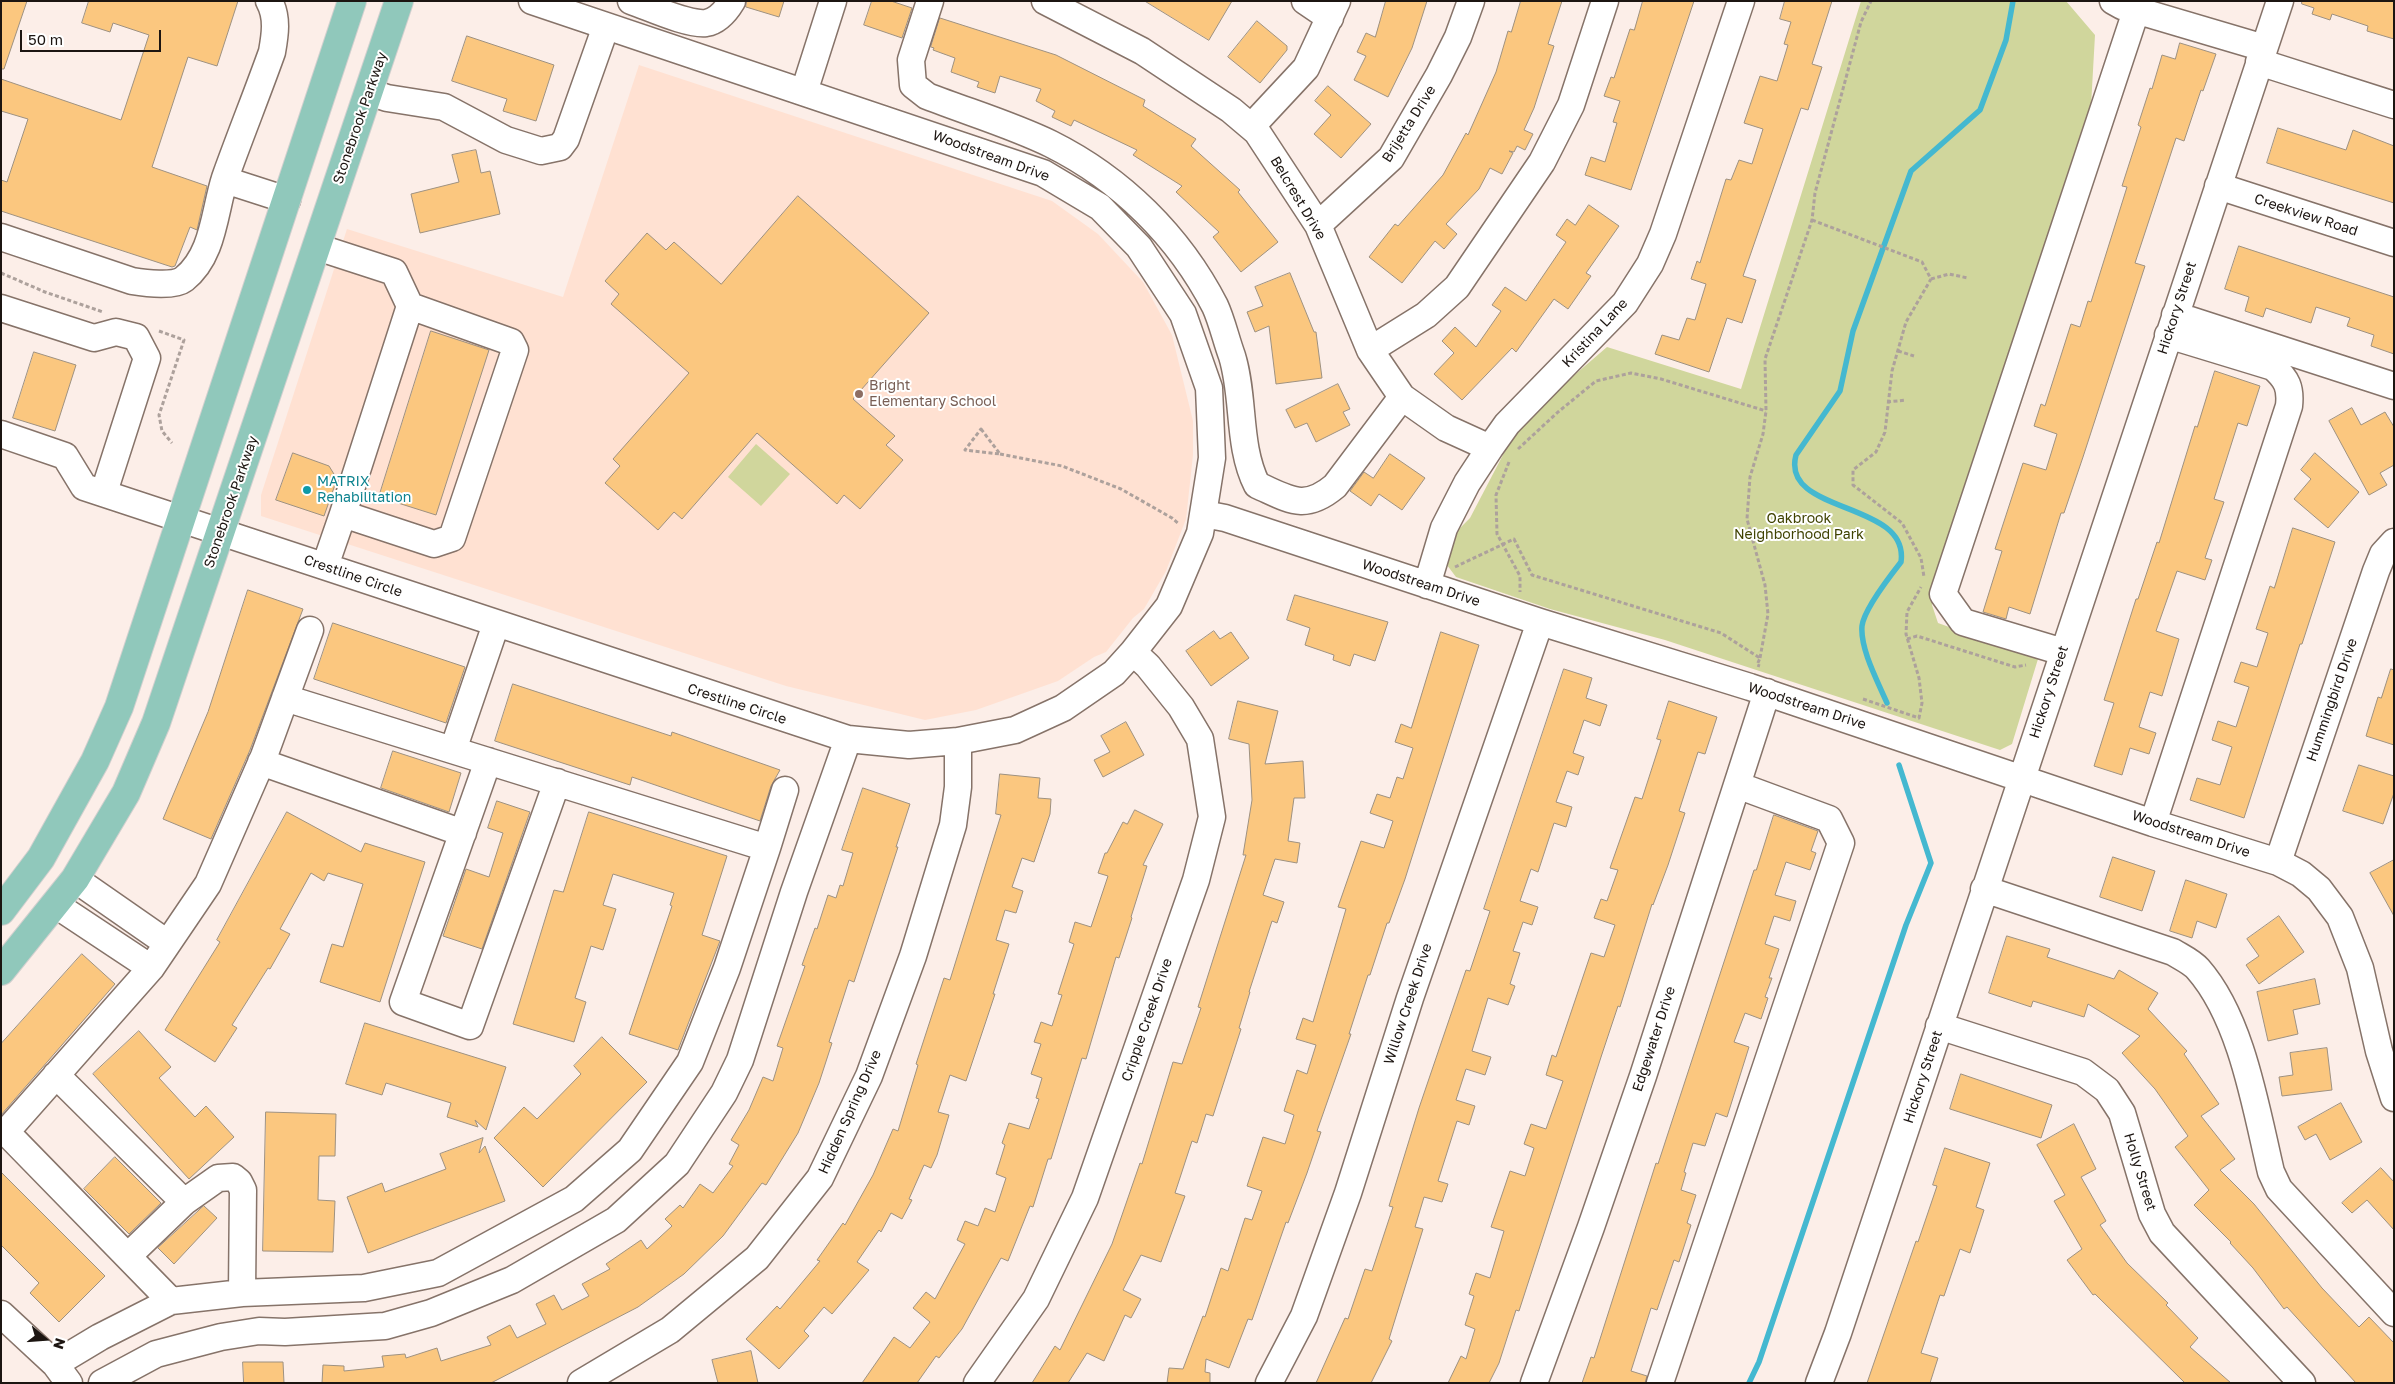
<!DOCTYPE html>
<style>
body{margin:0}
#map{position:relative;width:2395px;height:1384px;overflow:hidden;background:#fceee8;font-family:"Golos Text",sans-serif}
canvas{display:block}
.frame{position:absolute;inset:0;border:2px solid #1c1511;pointer-events:none}
.north{position:absolute;left:20px;top:1314px;width:50px;height:50px;-webkit-text-stroke:4px #fff;paint-order:stroke;rotate:108deg;font-size:14px;font-weight:700;line-height:20px;text-align:center;color:#1c1511}
.north::after{content:'';display:block;margin:auto;width:18px;height:22px;background:#1c1511;clip-path:polygon(50% 0,100% 100%,50% 72%,0 100%)}
.scale{position:absolute;left:20px;top:30px;width:141px;height:22px;box-sizing:border-box;border:2px solid #1c1511;border-top:0;padding-left:6px;font-size:15px;line-height:18px;white-space:nowrap;color:#1c1511;-webkit-text-stroke:4px #fff;paint-order:stroke}
</style>
<div id="map">
<canvas width="2395" height="1384"></canvas>
<div class="frame"></div>
<div class="north">N</div>
<div class="scale">50 m</div>
</div>
<script>
const ctx = document.querySelector('canvas').getContext('2d');
ctx.lineJoin = 'round';
function fill(path, color) { ctx.fillStyle = color; ctx.fill(path, 'evenodd'); }
function stroke(path, color, width, dash) { ctx.strokeStyle = color; ctx.lineWidth = width; ctx.lineCap = dash ? 'butt' : 'round'; ctx.setLineDash(dash || []); ctx.stroke(path); }
function drawText(font, color, halo, rows, align = 'center') {
  ctx.font = font + ' "Golos Text",sans-serif'; ctx.lineWidth = 4; ctx.setLineDash([]); ctx.textBaseline = 'middle'; ctx.strokeStyle = halo; ctx.fillStyle = color; for (const [text, x, y, turn = 0] of rows) {
    ctx.save(); ctx.translate(x, y); ctx.rotate((+turn || 0) * Math.PI / 180); ctx.textAlign = isNaN(turn) ? turn : align; if (halo) ctx.strokeText(text, 0, 0); ctx.fillText(text, 0, 0); ctx.restore();
  }
}
const built = new Path2D(`
 M639 65 1052 201 1098 234 1143 282 1172 335 1193 421V455L1186 519 1166 571 1144 609 1133 618 1106 652 1094 657 1058 681 976 710 925 720 786 686 261 516V495L347 229 563 297Z`);
const green = new Path2D(`
 M1861 1H2066L2095 35 2091 106 1932 605 1938 623 2038 659 2012 744 2000 750 1665 640 1550 609 1456 577 1447 565 1456 532 1470 518 1505 451 1506 434 1607 347 1741 389Z
 M756 444 790 474 761 506 728 477Z`);
const stream = new Path2D(`
 M1887 703C1878 682 1860 649 1862 626 1864 609 1890 576 1901 562 1910 500 1780 515 1796 455L1840 391 1853 331 1911 171 1980 110 2006 40 2013 1
 M1749 1383 1759 1362 1906 925 1931 863 1899 765`);
const building = new Path2D(`
 M1 1H27L4 69H1Z
 M89 1H238L217 66 188 57 152 167 207 186 197 230 190 227 175 266 172 267 1 211V180L7 182 28 119 1 111V79L121 120 149 35 113 23 110 32 82 23Z
 M747 1H784L779 17 746 7Z
 M872 1H891L912 8 902 38 864 25Z
 M1145 1H1232L1209 40Z
 M1386 1H1427L1412 48 1388 97 1354 80 1366 56 1357 52 1366 33 1375 37Z
 M1521 1H1562L1548 44 1554 46 1534 108 1524 130 1533 134 1525 150 1517 146 1514 152 1509 151 1513 153 1502 174 1490 168 1479 189 1446 224 1457 234 1444 249 1435 241 1402 283 1369 257 1395 224 1398 226 1443 175 1466 133 1468 135 1496 72 1508 31 1511 32Z
 M1643 1H1694L1631 190 1585 175 1591 157 1605 162 1617 123 1613 122 1620 101 1604 96 1611 77 1614 78 1630 29 1634 30Z
 M1785 1H1832L1812 64 1822 67 1808 110 1801 108 1743 276 1756 280 1742 323 1727 318 1709 372 1655 354 1662 335 1679 340 1687 318 1695 320 1706 284 1691 279 1697 261 1700 263 1726 179 1731 180 1739 160 1752 164 1763 129 1744 123 1760 76 1777 81 1788 45 1784 44 1791 22 1780 19Z
 M2302 1H2394V39L2367 31 2368 26 2332 14 2330 20 2312 14 2314 8 2302 4Z
 M940 18 1056 55 1145 100 1143 106 1196 139 1191 146 1240 190 1238 192 1278 242 1241 272 1213 237 1219 232 1176 192 1182 186 1133 155 1137 150 1074 120 1071 126 1052 117 1055 111 1036 101 1041 89 1000 76 995 93 977 87 979 82 951 72 955 58 933 50 934 48 931 47Z
 M1257 21 1287 46V50L1260 83 1228 57Z
 M467 36 554 65 536 121 503 111 507 99 452 81Z
 M2180 43 2216 54 2203 91 2201 90 2184 141 2176 138 2135 263 2145 266 2083 457 2064 513H2061L2030 614 2009 607 2006 619 1983 612 2002 551 1995 549 2023 463 2046 470 2057 434 2034 426 2041 404 2045 406 2071 324 2080 327 2088 301 2091 302 2127 187 2122 186 2141 127 2138 125 2150 88 2152 89 2162 55 2175 59Z
 M1328 86 1371 124 1341 158 1314 134 1331 115 1315 101Z
 M2278 128 2346 150 2353 130 2394 146V203L2267 163Z
 M476 150 481 173 490 171 500 214 420 233 411 194 459 182 452 155Z
 M798 196 929 313 853 399 895 436 886 445 903 460 860 509 844 495 837 504 757 433 682 519 674 512 658 530 605 483 620 466 613 459 689 373 611 304 619 294 605 281 647 233 666 250 674 242 721 284Z
 M1589 205 1619 226 1586 273 1591 276 1568 309 1554 299 1516 352 1512 348 1462 400 1434 374 1454 353 1442 341 1455 327 1476 347 1501 311 1492 305 1505 287 1526 301 1566 242 1556 235 1567 219 1575 225Z
 M2239 246 2394 297V354L2371 346 2374 335 2347 326 2350 318 2316 307 2311 323 2266 308 2263 317 2245 311 2249 297 2225 289Z
 M1290 273 1314 332H1316L1322 378 1276 384 1269 326 1255 332 1247 312 1263 306 1255 287Z
 M431 331 489 350 436 515 379 497Z
 M34 352 76 365 55 431 13 418Z
 M2215 371 2260 386 2247 426 2238 423 2214 499 2224 502 2205 558 2212 560 2205 580 2177 571 2156 631 2179 639 2162 696 2150 692 2139 727 2156 733 2149 754 2130 748 2122 775 2094 766 2114 703 2104 700 2136 599H2138L2157 542 2159 543 2195 426 2197 427Z
 M1338 384 1350 409 1343 412 1350 425 1316 442 1307 423 1295 428 1286 410Z
 M2352 408 2361 425 2385 412 2394 427V465L2380 473 2387 485 2369 495 2329 421Z
 M293 453 329 466 337 479 324 516 276 500Z
 M2315 453 2359 492 2328 528 2294 499 2311 479 2301 470Z
 M1390 454 1425 478 1402 510 1379 494 1371 506 1350 491 1364 472 1373 478Z
 M2293 528 2335 542 2302 644H2300L2244 818 2190 800 2197 778 2220 785 2232 747 2212 740 2218 721 2236 727 2249 687 2234 682 2241 662 2257 667 2268 633 2256 629 2270 586 2274 588Z
 M248 590 303 609 250 750 211 839 163 819 208 712Z
 M1295 595 1388 622 1375 661 1354 654 1350 666 1333 660 1334 655 1305 645 1310 628 1287 620Z
 M333 623 465 667 446 723 314 679Z
 M1214 631 1220 639 1231 632 1249 658 1211 686 1186 651Z
 M1441 632 1479 645 1405 879 1389 923H1387L1370 975H1368L1349 1034H1351L1317 1131 1321 1132 1307 1173 1288 1223 1286 1222 1252 1320 1248 1319 1229 1368 1206 1359 1205 1372 1210 1373V1383H1167L1169 1368 1183 1369 1203 1316 1205 1317 1221 1268 1228 1271 1245 1218 1252 1220 1262 1191 1247 1186 1263 1137 1285 1144 1294 1115 1284 1111 1297 1070 1307 1074 1316 1045 1296 1039 1303 1018 1313 1022 1346 909 1338 907 1361 841 1384 848 1393 821 1370 813 1377 794 1390 798 1397 777 1403 779 1413 748 1395 742 1401 724 1411 728Z
 M1564 669 1592 678 1586 698 1607 705 1600 726 1584 720 1573 753 1584 757 1578 775 1567 771 1556 802 1572 807 1566 827 1554 823 1538 872 1531 869 1520 901 1538 907 1532 925 1523 922 1513 951 1520 953 1510 984 1515 986 1508 1005 1488 998 1472 1051 1491 1057 1485 1075 1466 1069 1456 1100 1475 1106 1469 1125 1457 1121 1438 1181 1448 1184 1442 1202 1424 1197 1415 1227 1423 1229 1389 1339 1392 1341 1371 1383H1316L1345 1318 1348 1319 1365 1269 1372 1271 1393 1207 1389 1206 1419 1108 1466 970 1470 971 1490 911 1484 909Z
 M2391 669 2394 670V745L2366 736 2378 697 2381 698Z
 M513 684 671 736 672 732 780 770 771 786 760 821 632 777 630 785 495 741Z
 M1238 701 1278 711 1265 764 1303 761 1305 798H1294L1288 841 1300 843 1297 863 1275 859 1263 895 1284 902 1277 923 1272 921 1249 992H1250L1239 1028 1241 1029 1213 1116 1206 1114 1197 1143 1192 1141 1175 1193 1185 1196 1161 1262 1141 1255 1123 1290 1141 1299 1131 1318 1125 1315 1104 1361 1087 1353 1068 1383H1032L1055 1346 1060 1350 1112 1244 1140 1163 1142 1164 1173 1062 1182 1064 1201 1008 1198 1007 1246 855H1243L1252 800 1249 744 1229 739Z
 M1669 701 1717 717 1705 754 1698 752 1679 811 1685 813 1668 865 1653 905 1652 904 1620 1007 1618 1006 1602 1054 1519 1311 1516 1310 1499 1363 1489 1383H1448L1461 1356 1466 1359 1475 1329 1465 1325 1474 1296 1469 1294 1476 1273 1490 1278 1504 1231 1491 1227 1510 1171 1525 1176 1534 1148 1524 1144 1531 1124 1546 1129 1563 1081 1546 1075 1552 1055 1556 1057 1591 953 1604 957 1615 925 1594 918 1601 899 1607 901 1618 870 1610 868 1635 797 1642 799 1661 740 1657 739Z
 M1126 722 1144 755 1103 777 1094 760 1110 752 1101 736Z
 M393 751 461 773 449 812 381 788Z
 M2359 765 2394 776V793L2383 824 2343 811Z
 M1000 774 1040 778 1038 798 1051 799 1050 814 1034 862 1022 858 1012 887 1023 891 1016 913 1005 910 996 940 1009 944 993 994H995L966 1081 950 1075 938 1112 949 1115 937 1155 931 1168 924 1165 909 1199 912 1200 902 1219 891 1213 881 1232 879 1230 857 1262 869 1270 832 1314 824 1307 804 1331 809 1336 779 1369 746 1339 777 1306 780 1309 820 1261 817 1260 843 1223 845 1225 873 1175 893 1129 898 1131 918 1065 916 1064 944 978 950 980 1001 815 996 814Z
 M863 788 910 804 896 847H898L854 982 849 980 829 1042 832 1043 819 1083 798 1133 766 1185 762 1183 723 1236 684 1274 638 1307 491 1383H322L323 1365 344 1366V1371L384 1367 382 1356 405 1354 406 1358 437 1348 441 1361 491 1345 487 1337 510 1325 517 1338 546 1324 536 1304 554 1295 562 1310 589 1296 582 1284 610 1269 606 1264 641 1240 647 1249 672 1226 665 1219 680 1205 683 1208 700 1184 713 1193 733 1166 729 1164 739 1145 731 1140 749 1110 763 1077 773 1081 783 1048 777 1046 805 966 802 965 815 928 817 929 828 895 836 898 840 885 843 886 853 853 842 850Z
 M497 801 530 812 482 949 443 936 466 869 489 877 503 833 488 828Z
 M1135 810 1163 824 1143 865 1147 866 1131 917 1132 918 1119 958 1116 957 1086 1059 1082 1058 1051 1159H1048L1033 1207 1030 1206 1008 1261 1001 1258 962 1329 939 1358 936 1356 917 1383H862L894 1337 910 1348 930 1322 913 1308 926 1292 935 1299 965 1244 957 1240 965 1221 978 1226 985 1208 995 1212 1006 1178 996 1174 1005 1145 1002 1143 1009 1123 1029 1129 1039 1099 1036 1098 1042 1078 1031 1074 1041 1044 1034 1042 1041 1022 1052 1026 1062 995 1058 994 1074 944 1069 942 1075 922 1091 927 1108 876 1098 873 1105 853H1107L1123 822 1127 824Z
 M287 812 361 852 365 843 425 862 380 1002 320 982 332 944 343 947 363 884 328 873 324 881 311 873 280 929 290 934 270 969 268 968 232 1025 237 1028 215 1062 165 1030 220 942 217 940Z
 M589 812 727 856 702 935 720 941 678 1050 629 1034 672 906 670 905 674 893 613 874 603 905 616 909 603 950 591 946 575 998 586 1002 574 1042 513 1024 554 890 563 892Z
 M1774 815 1818 831 1811 851 1816 853 1810 870 1786 862 1775 895 1796 901 1790 921 1774 916 1765 944 1779 949 1769 978H1772L1765 997 1768 998 1761 1019 1745 1013 1734 1042 1749 1047 1727 1117 1716 1113 1705 1146 1693 1143 1684 1172 1686 1173 1681 1190 1696 1195 1687 1223 1691 1225 1679 1262 1674 1260 1657 1310 1651 1308 1631 1371 1647 1376 1645 1383H1582L1591 1357 1594 1358 1656 1163 1658 1164 1754 870H1756Z
 M2113 857 2155 871 2142 911 2100 897Z
 M2394 860V916L2370 873Z
 M2186 880 2227 894 2216 928 2197 921 2192 938 2170 931Z
 M2279 916 2304 952 2259 984 2246 965 2259 956 2247 939Z
 M2007 936 2050 949 2047 957 2114 979 2119 970 2158 993 2148 1009 2187 1051 2184 1054 2219 1104 2201 1116 2235 1159 2220 1170 2254 1204 2322 1288 2359 1327 2369 1317 2394 1343V1383H2356L2287 1307 2284 1309 2253 1268 2230 1243 2231 1242 2194 1205 2209 1190 2175 1147 2188 1136 2155 1089 2122 1053 2140 1036 2088 1004 2084 1017 2033 1001 2031 1007 1989 993Z
 M82 954 115 984 1 1115V1044Z
 M2315 979 2320 1004 2293 1010 2298 1034 2268 1041 2257 992Z
 M365 1023 506 1067 486 1130 475 1120 478 1127 447 1117 451 1103 386 1083 382 1095 346 1084Z
 M139 1031 171 1067 159 1078 195 1117 206 1106 234 1137 189 1179 93 1074Z
 M602 1037 647 1082 543 1187 494 1138 524 1107 537 1119 581 1074 574 1066Z
 M2327 1048 2332 1090 2282 1096 2279 1077 2293 1075 2290 1053Z
 M1961 1074 2052 1105 2041 1138 1950 1109Z
 M2341 1103 2362 1142 2330 1160 2316 1134 2305 1140 2298 1127Z
 M266 1112 336 1114 335 1156H319L318 1200 335 1201 333 1252 263 1251Z
 M2074 1124 2096 1169 2081 1177 2106 1221 2100 1225 2127 1263 2168 1303 2166 1305 2198 1338 2190 1347 2231 1383H2185L2095 1294 2093 1295 2067 1260 2082 1249 2054 1201 2065 1195 2037 1145Z
 M483 1138 479 1153 485 1146 505 1201 368 1253 347 1197 382 1183 385 1192 446 1169 440 1154Z
 M1945 1148 1990 1163 1976 1207 1984 1210 1970 1253 1960 1249 1944 1296 1940 1295 1921 1353 1938 1358 1930 1383H1867L1916 1241 1918 1242 1937 1186 1933 1185Z
 M115 1157 161 1203 129 1234 84 1189Z
 M2381 1168 2394 1182V1230L2367 1200 2352 1213 2342 1203Z
 M1 1172 105 1276 59 1322 30 1293 39 1283 1 1245Z
 M204 1206 217 1218 174 1264 158 1248Z
 M751 1351 758 1383H718L712 1360Z
 M243 1362H283L284 1383H244Z`);
const path = new Path2D(`
 M1812 220 1922 262 1931 279 1906 322 1892 371 1885 432 1876 452 1853 470V485L1902 523 1921 558 1924 577
 M1 273 45 292 103 312
 M1931 279 1949 274 1968 278
 M159 331 184 340 159 415 162 431 172 443
 M1898 351 1914 356
 M1887 402 1906 400
 M981 429 1000 454 965 450Z
 M1518 449 1558 412 1596 381 1631 373 1661 379 1766 411
 M1000 454 1062 466 1121 489 1172 518 1179 524
 M1509 462 1496 495 1497 534 1520 576V592
 M1455 567 1514 539 1532 575 1721 633 1760 658 1757 665 1760 666
 M1907 639 1917 636 2015 667 2026 665
 M1760 658 1768 614 1765 585 1747 519 1750 477 1763 434 1766 411 1765 359 1812 220 1815 193 1861 22 1871 1
 M1863 699 1919 718 1922 703 1919 678 1906 634 1907 612 1921 587`);
const minor = new Path2D(`
 M631 1C649 7 687 25 706 23 718 21 726 11 732 1
 M930 1 911 60 913 85 927 96C968 112 1012 125 1051 144 1121 179 1179 236 1215 306 1222 321 1226 340 1232 356 1245 398 1237 445 1257 485 1289 499 1304 512 1335 486L1402 397
 M1045 1 1142 51 1231 110 1257 132 1318 225 1370 350 1402 397 1446 428 1490 448
 M1305 1 1330 18
 M2113 1 2122 6 2264 48
 M2259 62 2394 105
 M369 92 387 98 444 107 506 140 541 151 560 147 566 139 606 26
 M804 92 833 1
 M1251 127 1306 68 1337 1
 M225 180 287 200
 M2218 186 2394 243
 M1318 225 1391 158 1439 75 1458 37 1471 1
 M1 237 132 281C144 283 174 287 184 279 214 255 214 212 225 178 240 136 257 94 272 52 275 35 278 17 269 1
 M317 247 394 272 410 306 511 342 515 350 452 538 434 544 343 514 325 566
 M1 308 94 338 116 332 136 337 147 358 104 492
 M2175 315 2394 386
 M1370 350 1426 315 1457 287 1542 162 1571 105 1605 1
 M1 434 65 456 84 487 848 739 909 745 958 741 1015 730 1063 708 1114 673 1133 652 1169 606 1200 533 1212 458 1209 388 1183 314 1139 247 1100 207 1043 173 532 1
 M343 514 410 306
 M1204 514 1225 518 1540 622 1750 687 2153 823 2278 862 2301 874 2319 889 2340 917 2360 968 2379 1051 2394 1098
 M1427 585 1444 528 1467 483 1490 448 1507 424 1625 303 1650 264 1663 234 1741 1
 M2063 652 1963 622 1943 594 2136 11
 M285 698 767 848 727 968 690 1062 630 1150 574 1199 438 1273 364 1288 242 1293 171 1301 6 1132 151 968 208 884 264 756 310 630
 M453 750 496 624
 M488 761 403 1002 470 1026 557 782
 M261 762 463 833
 M2153 823 2289 406C2291 388 2287 379 2273 367L2168 335
 M767 848 785 790
 M2278 862 2376 571 2383 554 2394 542
 M75 879 167 943
 M1984 889 2173 952C2181 957 2192 962 2198 969 2242 1019 2256 1109 2271 1172L2279 1189 2394 1313
 M56 905 151 968
 M1939 1026 2083 1072 2107 1090 2122 1113 2152 1214 2162 1233 2302 1383
 M56 1075 184 1202
 M128 1256 184 1202 218 1178 233 1177 239 1182 243 1190 242 1293
 M1 1314 55 1364 69 1383
 M55 1364 100 1337 171 1301
 M102 1383 156 1354 221 1337 259 1331 285 1332 385 1326 431 1313 512 1280 616 1220 677 1164 724 1093 740 1060 794 892 848 739
 M581 1383 670 1330 757 1258 820 1178 869 1076 913 956 953 825 958 787V741
 M977 1383 1036 1299 1085 1198 1196 880 1212 817 1200 739 1181 707 1148 666 1133 652
 M1269 1383 1304 1316 1348 1193 1410 998 1540 622
 M1534 1383 1591 1227 1643 1076 1767 692
 M1660 1383 1841 843 1829 819 1737 785
 M1819 1383 1838 1333 2280 1`);
const major = new Path2D(`
 M1 911 41 858 95 761 119 707 352 1
 M1 971 75 879 126 793 156 723 399 1`);
const markers = [
 [859,394,5,"#8d6e63"],
 [307,490,5,"#0f9aa8"]
];
const streetNames = [
 ["Stonebrook Parkway",360,118,-71],
 ["Brijetta Drive",1409,124,-58],
 ["Woodstream Drive",991,156,20],
 ["Belcrest Drive",1298,198,59],
 ["Creekview Road",2306,215,18],
 ["Hickory Street",2177,308,-72],
 ["Kristina Lane",1595,333,-47],
 ["Stonebrook Parkway",231,502,-71],
 ["Crestline Circle",353,576,19],
 ["Woodstream Drive",1421,583,18],
 ["Hickory Street",2049,692,-72],
 ["Hummingbird Drive",2332,700,-71],
 ["Crestline Circle",737,704,18],
 ["Woodstream Drive",1807,706,18],
 ["Woodstream Drive",2191,834,18],
 ["Willow Creek Drive",1408,1004,-72],
 ["Cripple Creek Drive",1147,1020,-71],
 ["Edgewater Drive",1654,1039,-72],
 ["Hickory Street",1923,1077,-72],
 ["Hidden Spring Drive",850,1112,-66],
 ["Holly Street",2140,1172,73]
];
const educationNames = [
 ["Bright",869,386],
 ["Elementary School",869,402]
];
const cultureNames = [
 ["MATRIX",317,482],
 ["Rehabilitation",317,498]
];
const parkNames = [
 ["Oakbrook",1799,519],
 ["Neighborhood Park",1799,535]
];
fill(built, '#ffe1d2');
fill(green, '#d0d69c');
stroke(stream, '#44b8d0', 5.5);
fill(building, '#fbc77f');
stroke(building, '#9e9180', 1);
stroke(minor, '#867369', 29);
stroke(major, '#d2d0cf', 30);
stroke(path, '#ada19c', 3, [4, 2.5]);
stroke(minor, '#fff', 26);
stroke(major, '#90c8bb', 28);
for (const [x, y, r, color] of markers) { const dot = new Path2D(); dot.arc(x, y, r, 0, 2 * Math.PI); ctx.fillStyle = color; ctx.fill(dot); stroke(dot, '#fff', 2); }
drawText('14px', '#1c1511', '#fff', streetNames);
drawText('14px', '#785e54', '#fff', educationNames, 'left');
drawText('14px', '#0d838f', '#fff', cultureNames, 'left');
drawText('14px', '#3f4200', '#fff', parkNames);
</script>
